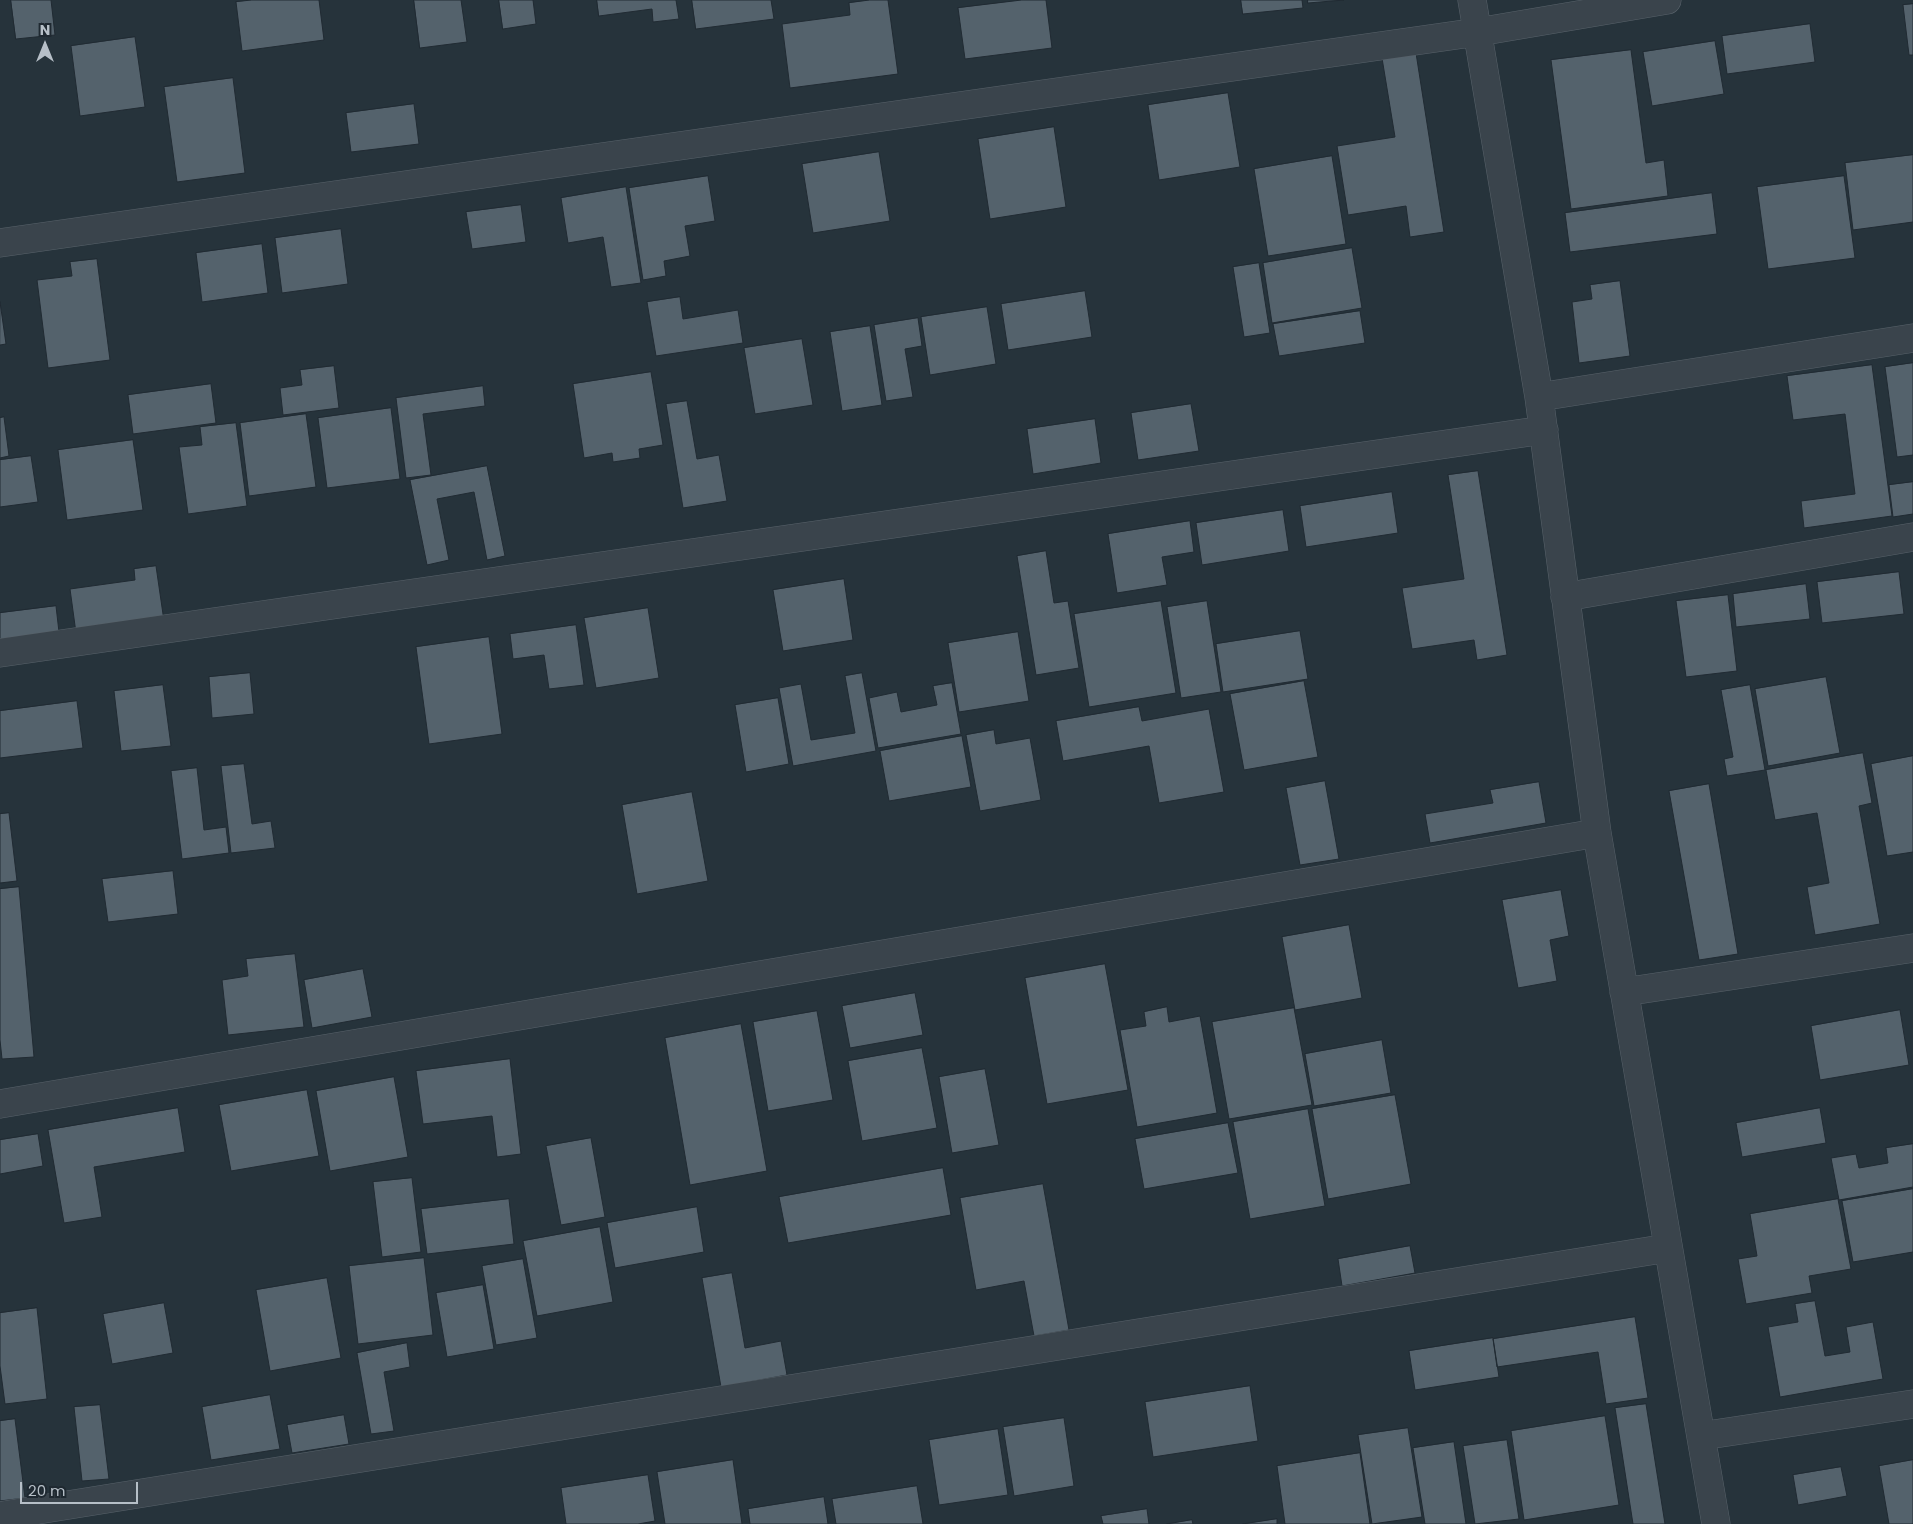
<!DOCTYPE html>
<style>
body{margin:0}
#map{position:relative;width:1913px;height:1524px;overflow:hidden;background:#26333b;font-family:Poppins,sans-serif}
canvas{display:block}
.north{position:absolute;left:20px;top:20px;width:50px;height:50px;-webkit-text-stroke:4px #1f2931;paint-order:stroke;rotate:0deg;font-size:14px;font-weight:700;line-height:20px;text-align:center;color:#b6bfc7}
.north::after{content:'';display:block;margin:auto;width:18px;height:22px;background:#b6bfc7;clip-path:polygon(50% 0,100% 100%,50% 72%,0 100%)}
.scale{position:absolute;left:20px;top:1482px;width:118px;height:22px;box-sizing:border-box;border:2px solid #b6bfc7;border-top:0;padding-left:6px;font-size:15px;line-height:18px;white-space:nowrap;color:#b6bfc7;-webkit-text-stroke:4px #1f2931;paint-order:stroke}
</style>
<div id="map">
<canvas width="1913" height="1524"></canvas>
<div class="north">N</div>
<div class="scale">20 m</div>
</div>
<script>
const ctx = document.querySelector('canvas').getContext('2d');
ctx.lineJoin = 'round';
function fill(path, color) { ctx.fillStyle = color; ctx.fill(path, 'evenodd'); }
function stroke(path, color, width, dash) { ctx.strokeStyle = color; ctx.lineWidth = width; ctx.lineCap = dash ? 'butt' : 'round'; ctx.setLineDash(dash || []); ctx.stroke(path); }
const building = new Path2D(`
 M11 0H51L55 35 16 39Z
 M252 0H319L324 40 242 51 236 2Z
 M414 0H461L467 42 420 48Z
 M499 0H533L536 24 503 29Z
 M597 0H676L679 19 653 22 652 9 599 16Z
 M692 0H771L774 19 696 29Z
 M870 0H888L898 74 790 88 782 24 850 15 849 3Z
 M1022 0H1046L1052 48 965 59 958 8Z
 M1241 0H1302L1303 8 1243 14Z
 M1308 0H1344L1308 3Z
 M1913 4V55H1909L1903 5Z
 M1810 24 1815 62 1727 74 1722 36Z
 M135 37 145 107 80 116 71 46Z
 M1715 41 1724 94 1652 106 1643 52Z
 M1631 50 1646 163 1664 160 1668 196 1571 209 1551 60Z
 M1416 53 1444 232 1410 237 1406 206 1348 215 1337 146 1395 137 1382 58Z
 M233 78 245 173 177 182 164 87Z
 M1228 93 1240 167 1159 180 1148 105Z
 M414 104 419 144 351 152 346 113Z
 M1054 127 1066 207 990 219 978 139Z
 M879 152 890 221 813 233 802 164Z
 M1913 155V222L1853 230 1845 163Z
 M1332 156 1346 244 1268 256 1254 169Z
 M708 176 715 221 685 226 690 256 664 261 666 276 643 280 629 188Z
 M1844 176 1855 258 1768 269 1757 187Z
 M626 187 641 283 611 287 603 237 568 243 561 198Z
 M1712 193 1717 234 1570 252 1565 213Z
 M521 205 526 242 472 249 466 212Z
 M341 229 348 284 282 293 275 238Z
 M262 244 268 293 202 302 196 253Z
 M1352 248 1362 308 1272 323 1263 263Z
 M97 259 110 360 48 368 37 280 72 276 70 262Z
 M1259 263 1270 333 1244 337 1233 267Z
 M1620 281 1630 356 1579 363 1572 302 1592 299 1590 285Z
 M1085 291 1092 337 1008 350 1001 304Z
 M680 297 683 319 738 310 743 343 656 356 647 302Z
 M0 302 6 344 0 345Z
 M987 307 996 364 930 375 921 317Z
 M1360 311 1365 343 1279 356 1273 324Z
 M918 318 922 346 905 349 913 397 886 401 874 325Z
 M870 326 882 405 842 411 830 332Z
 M802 339 813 405 755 414 744 348Z
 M1913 363V455L1897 457 1885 367Z
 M1872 365 1892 516 1804 528 1801 501 1855 494 1845 414 1793 420 1787 376Z
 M334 366 339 408 283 415 280 388 302 385 300 370Z
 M651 372 663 445 639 449 640 458 613 462 612 453 584 458 573 384Z
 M211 384 216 423 133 434 128 395Z
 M483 386 485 406 423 414 431 475 406 478 396 398Z
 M687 401 697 459 719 455 727 501 683 508 666 404Z
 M1191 404 1199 451 1138 460 1131 413Z
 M391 408 400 479 327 488 318 418Z
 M306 414 316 487 249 496 240 423Z
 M4 417 9 456 0 458V418Z
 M1095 419 1101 463 1033 474 1027 429Z
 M236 423 247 506 188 514 179 447 202 445 200 427Z
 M133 440 143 510 67 520 58 450Z
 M31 456 38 502 0 507V460Z
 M487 466 505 556 487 560 474 492 437 499 449 560 427 565 410 480Z
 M1478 471 1507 655 1477 660 1474 640 1412 649 1402 588 1464 579 1448 475Z
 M1913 482V514L1893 517 1889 485Z
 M1392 492 1398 533 1306 547 1300 506Z
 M1283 510 1289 551 1202 565 1196 523Z
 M1190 521 1194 552 1162 557 1167 585 1117 593 1108 534Z
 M1046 551 1054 603 1068 601 1079 668 1036 675 1017 556Z
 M156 566 164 621 76 633 70 589 135 580 134 569Z
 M1899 572 1904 614 1822 623 1817 582Z
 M844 579 853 640 783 651 773 590Z
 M1806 584 1810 619 1736 627 1733 594Z
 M1728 595 1737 671 1686 677 1676 601Z
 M1161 601 1176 693 1089 707 1074 614Z
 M1207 601 1221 692 1181 698 1167 607Z
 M56 606 59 632 0 640V613Z
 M648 608 659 678 596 688 584 618Z
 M576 625 584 685 549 689 544 655 513 659 510 634Z
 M1300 631 1308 679 1223 692 1216 644Z
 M1018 632 1029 701 959 712 948 643Z
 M489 637 502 734 429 744 416 647Z
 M250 673 254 714 212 718 209 677Z
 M862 673 876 751 793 766 779 688 801 684 811 740 855 733 845 676Z
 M1826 677 1840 753 1768 766 1755 689Z
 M1304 681 1318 757 1244 770 1230 694Z
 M952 683 961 734 878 748 869 698 897 692 901 712 937 705 933 686Z
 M163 685 171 746 121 751 114 691Z
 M1750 685 1765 770 1727 776 1724 759 1733 757 1721 690Z
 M778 698 789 764 746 772 735 705Z
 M77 701 83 748 0 758V711Z
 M1139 707 1142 721 1209 709 1224 792 1159 803 1149 746 1063 761 1056 721Z
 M994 730 996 744 1030 738 1041 800 980 811 966 735Z
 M962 736 971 787 889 801 880 751Z
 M1863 753 1872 803 1859 806 1880 924 1815 935 1807 887 1829 883 1817 813 1775 820 1766 770Z
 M1913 756V852L1887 856 1871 764Z
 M244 764 252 824 271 821 275 848 231 853 221 766Z
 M197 768 204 830 226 827 229 853 182 859 171 771Z
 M1325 781 1339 859 1300 865 1286 788Z
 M1539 782 1546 823 1430 843 1425 814 1493 803 1490 790Z
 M1709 784 1738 954 1699 960 1669 791Z
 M692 792 708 881 637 894 622 805Z
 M9 813 17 881 0 883V814Z
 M173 871 178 914 108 922 102 879Z
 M19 887 34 1057 2 1059 0 1040V889Z
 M1561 890 1569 936 1550 940 1557 981 1518 988 1502 900Z
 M1349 925 1362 998 1295 1010 1282 937Z
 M295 954 304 1027 228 1035 222 980 248 976 246 959Z
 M1105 964 1128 1090 1047 1104 1025 978Z
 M363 969 372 1017 312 1028 304 980Z
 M915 993 923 1035 850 1048 842 1006Z
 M1167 1007 1169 1022 1200 1016 1217 1113 1137 1127 1120 1030 1146 1026 1144 1012Z
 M1294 1008 1312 1105 1229 1119 1212 1022Z
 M1900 1010 1909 1065 1820 1080 1811 1026Z
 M817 1011 833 1100 768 1111 753 1022Z
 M741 1024 767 1171 690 1185 665 1038Z
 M1382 1040 1391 1093 1314 1106 1305 1054Z
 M922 1048 937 1128 862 1141 848 1061Z
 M510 1059 521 1154 497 1157 492 1116 423 1124 416 1071Z
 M985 1069 999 1145 952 1153 939 1077Z
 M394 1077 408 1157 330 1171 316 1091Z
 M307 1090 319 1156 231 1171 219 1105Z
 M1395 1095 1411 1184 1328 1199 1312 1109Z
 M178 1108 185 1152 94 1167 102 1217 64 1223 48 1130Z
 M1820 1108 1826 1143 1742 1157 1736 1123Z
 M1308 1109 1325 1206 1250 1219 1233 1122Z
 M1228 1123 1238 1173 1144 1189 1135 1139Z
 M38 1134 43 1166 0 1174V1140Z
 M591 1138 605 1217 561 1225 546 1146Z
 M1913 1144V1187L1839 1200 1831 1158 1856 1154 1859 1168 1888 1163 1886 1148Z
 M943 1168 951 1215 788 1243 779 1197Z
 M412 1178 421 1252 382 1257 373 1182Z
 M1043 1184 1069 1330 1034 1336 1024 1281 976 1290 960 1198Z
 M1913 1189V1252L1853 1262 1842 1201Z
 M509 1199 514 1244 427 1254 421 1209Z
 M1838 1199 1851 1269 1809 1276 1812 1293 1746 1304 1738 1259 1757 1256 1750 1214Z
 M697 1207 704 1252 615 1268 607 1223Z
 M600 1227 613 1302 537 1316 523 1241Z
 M1410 1246 1415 1273 1342 1286 1338 1259Z
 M424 1258 433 1335 358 1344 349 1266Z
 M523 1259 537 1338 496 1345 482 1266Z
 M732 1273 745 1348 781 1341 787 1375 721 1387 702 1278Z
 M327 1278 341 1358 270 1371 256 1290Z
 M483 1285 494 1349 447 1357 436 1293Z
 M1815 1301 1825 1356 1850 1352 1846 1327 1873 1322 1883 1379 1780 1397 1768 1327 1798 1322 1795 1304Z
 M164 1303 173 1353 112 1364 103 1314Z
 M37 1308 47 1399 5 1404 0 1366V1313Z
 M1635 1317 1648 1398 1606 1404 1598 1352 1497 1367 1493 1339Z
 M1493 1338 1499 1377 1415 1390 1409 1351Z
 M407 1343 410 1367 384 1372 394 1431 371 1434 357 1353Z
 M1250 1386 1258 1441 1153 1457 1145 1402Z
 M270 1395 280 1449 211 1460 202 1407Z
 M1646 1404 1665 1524H1633L1615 1408Z
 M100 1405 109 1479 82 1481 74 1407Z
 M344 1415 349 1444 292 1453 287 1425Z
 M1605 1416 1619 1505 1524 1520 1511 1431Z
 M1064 1418 1074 1486 1014 1496 1003 1427Z
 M15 1419 25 1498 0 1501V1421Z
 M1408 1428 1422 1517 1372 1524 1358 1435Z
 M998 1429 1008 1495 939 1505 929 1440Z
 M1507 1440 1519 1519 1475 1524 1463 1446Z
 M1454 1442 1466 1524H1425L1413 1448Z
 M1360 1453 1370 1524H1285L1277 1466Z
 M733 1460 742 1524H665L657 1472Z
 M1913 1460V1524H1889L1879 1466Z
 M1841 1467 1847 1496 1798 1505 1793 1475Z
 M648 1475 655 1521 638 1524H566L561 1488Z
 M917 1486 923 1524H836L832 1499Z
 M824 1497 828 1524H750L748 1509Z
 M1147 1509 1149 1524H1103L1101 1516Z
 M1277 1519V1524H1243Z
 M1192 1520 1193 1524H1167Z`);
const street = new Path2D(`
 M1472 0 1539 397 1597 833 1716 1524
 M0 243 1478 32 1667 0
 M1539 397 1913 338
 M1565 597 1913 537
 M0 653 1544 430
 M1624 992 1913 948
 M0 1104 1597 833
 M1701 1436 1913 1404
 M0 1516 1668 1248`);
fill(building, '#54626c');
stroke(building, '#212b33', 1);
stroke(street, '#58626a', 29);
stroke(street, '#3a444c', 28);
</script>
